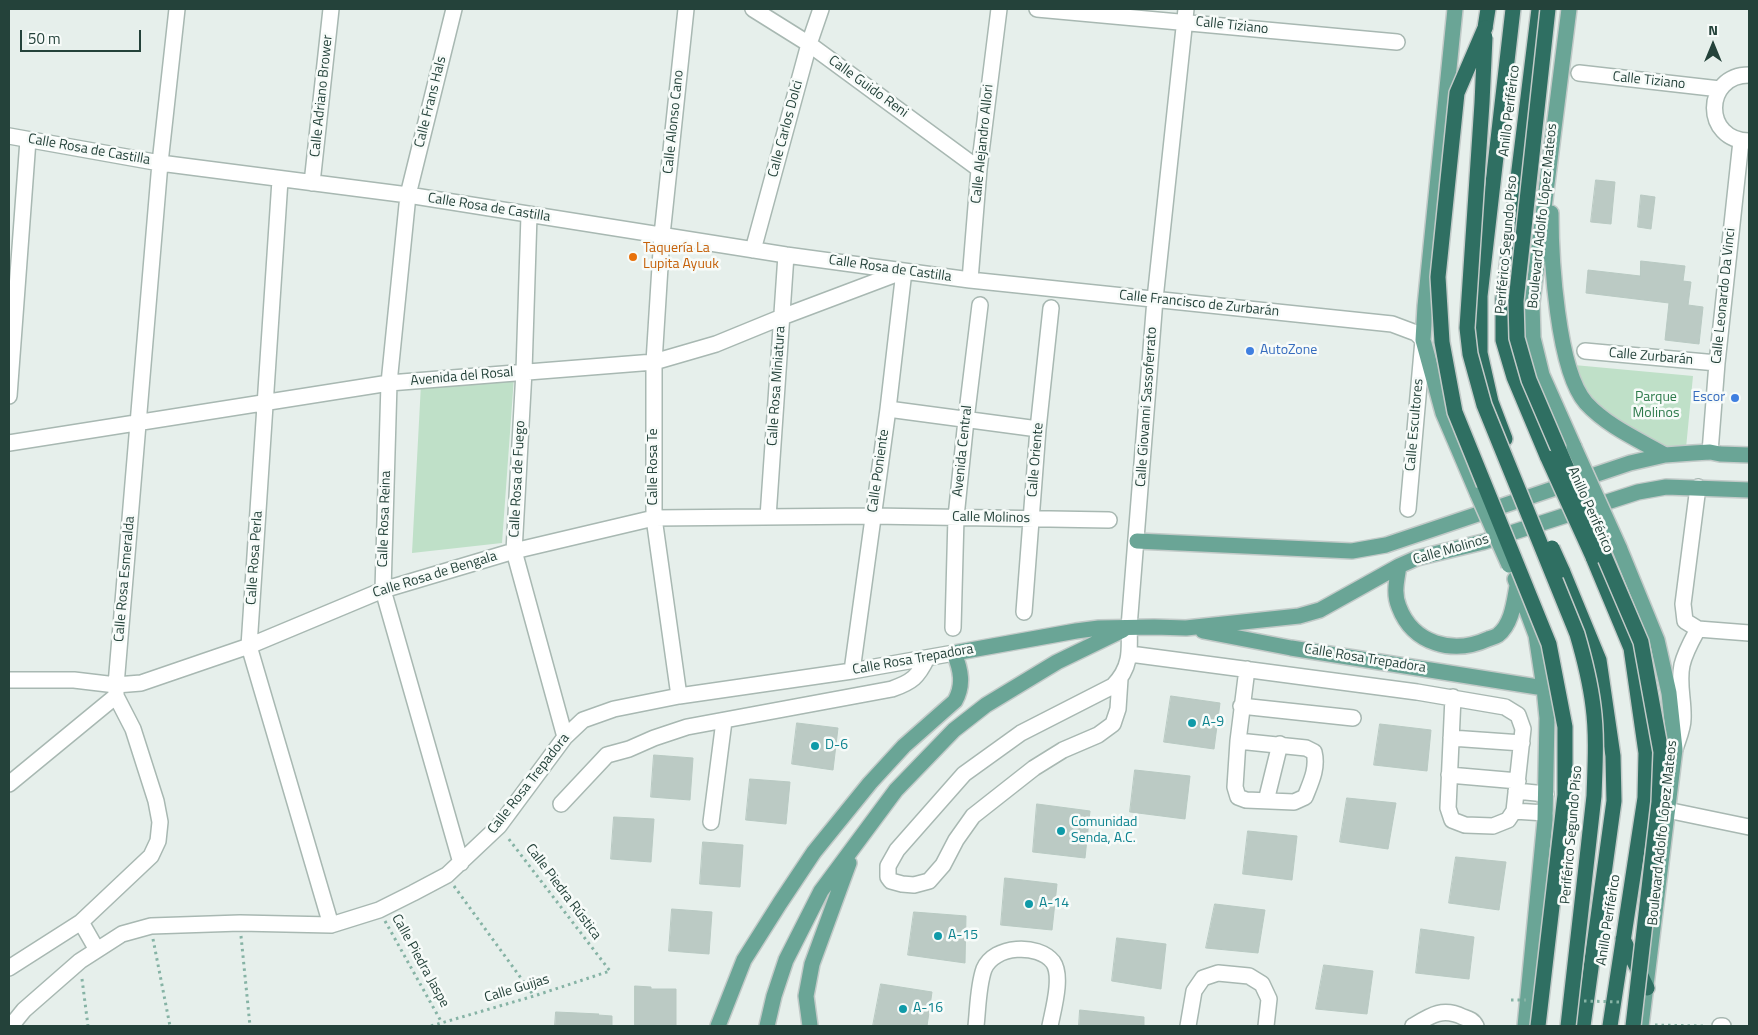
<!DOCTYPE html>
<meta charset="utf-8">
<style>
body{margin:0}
#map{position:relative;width:1758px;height:1035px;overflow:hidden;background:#e6efeb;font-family:"Titillium Web",sans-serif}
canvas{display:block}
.frame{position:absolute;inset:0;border:10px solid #24423a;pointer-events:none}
.north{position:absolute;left:1688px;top:20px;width:50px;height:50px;-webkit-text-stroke:4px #f7fbf9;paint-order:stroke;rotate:0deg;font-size:14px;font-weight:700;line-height:20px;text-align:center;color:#24423a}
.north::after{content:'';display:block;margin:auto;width:18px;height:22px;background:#24423a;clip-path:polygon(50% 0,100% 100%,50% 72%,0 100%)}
.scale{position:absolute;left:20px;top:30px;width:121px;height:22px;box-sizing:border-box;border:2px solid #24423a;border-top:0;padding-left:6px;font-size:15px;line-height:18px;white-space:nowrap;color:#24423a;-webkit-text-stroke:4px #f7fbf9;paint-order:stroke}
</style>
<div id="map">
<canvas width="1758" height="1035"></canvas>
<div class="frame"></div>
<div class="north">N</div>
<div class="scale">50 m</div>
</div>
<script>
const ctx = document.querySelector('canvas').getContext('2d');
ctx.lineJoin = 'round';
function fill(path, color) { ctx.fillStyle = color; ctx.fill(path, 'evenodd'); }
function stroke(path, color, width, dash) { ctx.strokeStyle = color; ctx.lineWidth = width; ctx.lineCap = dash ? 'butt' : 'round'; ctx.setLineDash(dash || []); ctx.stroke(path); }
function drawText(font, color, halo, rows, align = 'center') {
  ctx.font = font + ' "Titillium Web",sans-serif'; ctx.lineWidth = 5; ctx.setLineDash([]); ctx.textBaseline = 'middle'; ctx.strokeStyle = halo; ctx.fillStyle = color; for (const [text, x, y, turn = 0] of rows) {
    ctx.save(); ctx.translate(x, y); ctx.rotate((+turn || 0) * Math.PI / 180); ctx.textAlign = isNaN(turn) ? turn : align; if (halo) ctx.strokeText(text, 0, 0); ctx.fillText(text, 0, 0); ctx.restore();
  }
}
const green = new Path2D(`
 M1574 365 1693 376 1686 448 1659 446 1627 428 1589 398Z
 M514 377 502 543 412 553 421 384Z`);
const building = new Path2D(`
 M1596 180 1615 182 1611 224 1591 222Z
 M1641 195 1655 197 1651 229 1638 227Z
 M1641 261 1685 266 1683 281 1691 282 1688 305 1703 307 1699 344 1665 340 1669 303 1586 293 1588 270 1640 276Z
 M1171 696 1220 703 1214 749 1164 742Z
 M797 723 838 728 833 770 792 764Z
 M1380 724 1431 730 1427 771 1374 765Z
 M654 755 693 758 690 800 651 797Z
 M1135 770 1190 776 1185 819 1130 812Z
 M750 779 790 782 786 824 746 820Z
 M1347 798 1396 803 1388 849 1340 842Z
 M1037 804 1090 811 1085 858 1033 852Z
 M614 817 654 819 651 862 611 859Z
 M1248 831 1297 836 1292 880 1243 874Z
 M703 842 743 845 740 887 700 884Z
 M1456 857 1506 862 1499 910 1449 903Z
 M1005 878 1057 884 1052 930 1001 925Z
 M1215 904 1265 910 1258 953 1206 948Z
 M672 909 712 912 709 954 669 951Z
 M914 912 966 916 965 963 908 955Z
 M1421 929 1474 937 1469 979 1416 973Z
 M1117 938 1166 944 1161 989 1112 981Z
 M1324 965 1373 971 1367 1014 1316 1009Z
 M881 984 932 992 927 1026H873Z
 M635 986 651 987V989H676V1026L635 1025Z
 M1080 1010 1144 1017V1026H1079Z
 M556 1012 599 1014 598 1015 612 1016V1026H555Z`);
const path = new Path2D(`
 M454 886 534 996
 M385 921 442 1023
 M241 936 250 1026
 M153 939 170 1026
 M82 979 88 1026
 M1655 1025 1706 1026
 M431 1026 534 996 610 971 508 838`);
const minor = new Path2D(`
 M454 9 408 195 389 383 383 590 461 863
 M753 9 809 44 979 169
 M1037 9 1397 42
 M1579 73 1720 89
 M1749 75C1703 75 1703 141 1749 141
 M9 136 160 163 408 195 786 255 970 280 1392 324 1416 333 1423 340 1408 509
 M280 180 249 646 331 925
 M312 183 331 9
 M529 215 524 371 514 551 565 737
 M753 250 809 44 821 9
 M970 280 979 169 999 9
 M1585 351 1717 363
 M9 396 28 140
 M888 409 1038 429
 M9 443 389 383 654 362 716 344 782 317 904 271 888 409 852 671
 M1710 452 1717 363 1741 141
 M1698 487 1683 604 1685 621 1698 629 1749 633
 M768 517 786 255
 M1024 612 1038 429 1051 308
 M953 628 956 517 966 420 980 305
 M1130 654 1417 692 1505 707 1518 715 1523 729 1514 811 1508 820 1493 826 1465 825 1452 820 1448 808 1453 697
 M1120 679 1118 709 1113 724 1098 735 1063 750 1034 768 973 816 956 840 943 865 929 881 914 885 902 884 891 881 888 877V866L897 850 964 774 1021 733 1113 686C1131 668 1130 651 1129 627L1155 299 1186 9
 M9 680H74L116 685 141 683 249 646 383 590 514 551 654 518 873 516 1109 520
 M679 696 654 518V362L662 235 686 9
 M1241 706 1353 718
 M1451 738 1522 743
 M1238 741 1306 748 1314 752C1318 768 1311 782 1305 797L1294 802 1246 800 1238 797 1235 787 1238 741 1247 669
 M1675 749C1678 739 1683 729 1683 719 1684 701 1678 683 1682 665 1685 652 1692 640 1698 629
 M1449 775 1518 781
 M9 784 116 696
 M1516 791 1546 794
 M1266 801 1280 744
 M561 804 607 755 629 749 654 738 687 727 892 689C912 682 918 677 927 658
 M1667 810 1749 827
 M1514 811 1545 813
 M711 822 724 721
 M81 922 97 950
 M9 968 81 922 151 856 158 841 160 822 156 801 133 729 116 696V685L160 163 177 9
 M11 1026 24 1010 80 961 122 934 151 926 240 923 331 925 379 910 413 893 447 875 499 826 565 737 583 720 614 709 679 696 852 671 954 653
 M976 1026C978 1008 978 986 984 969 994 945 1038 943 1053 962 1063 976 1053 1010 1050 1026
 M1188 1026 1194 991 1203 978 1218 973 1249 976 1262 984 1269 999 1266 1026
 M1413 1026C1431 1015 1443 1007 1463 1017 1469 1019 1473 1020 1476 1026
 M1720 1026H1723`);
const major = new Path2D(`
 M1455 9 1425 306 1423 340 1443 413 1478 495
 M1569 9 1532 303 1533 338 1542 375 1574 447
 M1551 213C1551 257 1557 370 1586 403 1607 426 1639 440 1665 455
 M1137 541 1352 551 1386 545 1630 463 1665 455 1693 453 1710 452 1720 454 1749 455
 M1619 547 1657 640 1669 693 1675 749 1641 1026
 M1399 566C1397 580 1393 593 1399 607 1413 644 1453 655 1488 639 1491 638 1495 637 1498 635 1512 624 1514 602 1517 586
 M1515 579 1536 635 1544 688 1547 718 1545 820 1525 1026
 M1203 631 1291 648 1544 688
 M718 1026 744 960 780 903 814 852 870 783 904 746 955 701C964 685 961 670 954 653L1076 631 1099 628 1154 627 1186 628 1299 616 1320 610 1399 566 1417 558 1483 542 1638 492 1666 487 1749 490
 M767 1026 774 996 786 960 821 891 896 790 954 730 986 705 1057 662 1123 630
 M810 1026 806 996 812 964 849 863`);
const highway = new Path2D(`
 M1539 9 1503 299V340L1514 377 1548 458
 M1485 28 1488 9
 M1505 439 1491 402 1480 353V296L1513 9
 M1593 557 1631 648 1646 753 1645 798 1610 1026
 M1562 570 1599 660 1613 756 1614 801 1583 1026
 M1623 939 1647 988`);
const pathBridge = new Path2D(`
 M1511 1000H1526
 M1584 1001 1621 1002`);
const majorBridge = new Path2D(`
 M1574 447 1619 547
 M1478 495 1509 565`);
const highwayBridge = new Path2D(`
 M1548 9 1516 301 1517 338 1529 380 1641 642 1661 752 1659 802 1633 1026
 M1485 28 1457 93 1438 277 1442 342 1455 412 1549 644 1565 727V795L1538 1026
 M1485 37 1482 103 1467 328 1470 354 1484 405 1577 634C1584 658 1590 682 1593 706 1597 736 1595 767 1594 796L1568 1026
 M1548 458 1593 557
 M1552 548 1562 570`);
const markers = [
 [633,257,5,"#e8710a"],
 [1250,351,5,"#3f7fe0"],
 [1735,398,5,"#3f7fe0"],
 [1192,723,5,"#0f9aa8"],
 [815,746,5,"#0f9aa8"],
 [1061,831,5,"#0f9aa8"],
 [1029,904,5,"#0f9aa8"],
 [938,936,5,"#0f9aa8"],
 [903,1009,5,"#0f9aa8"]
];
const streetNames = [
 ["Calle Tiziano",1232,26,6],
 ["Calle Tiziano",1649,81,6],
 ["Calle Guido Reni",868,87,36],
 ["Calle Adriano Brower",322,96,-84],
 ["Calle Frans Hals",431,102,-76],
 ["Anillo Periférico",1510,111,-83],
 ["Calle Alonso Cano",674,122,-84],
 ["Calle Carlos Dolci",786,129,-75],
 ["Calle Alejandro Allori",983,144,-84],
 ["Calle Rosa de Castilla",89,150,10],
 ["Calle Rosa de Castilla",489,208,9],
 ["Boulevard Adolfo López Mateos",1543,216,-84],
 ["Periférico Segundo Piso",1507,245,-85],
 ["Calle Rosa de Castilla",890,269,8],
 ["Calle Leonardo Da Vinci",1724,296,-84],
 ["Calle Francisco de Zurbarán",1199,304,6],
 ["Calle Zurbarán",1651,357,5],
 ["Avenida del Rosal",462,377,-5],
 ["Calle Rosa Miniatura",777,386,-86],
 ["Calle Giovanni Sassoferrato",1147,407,-86],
 ["Calle Escultores",1415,425,-85],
 ["Avenida Central",963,451,-84],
 ["Calle Oriente",1036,460,-85],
 ["Calle Rosa Te",654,467,-90],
 ["Calle Poniente",879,471,-82],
 ["Calle Rosa de Fuego",518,479,-87],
 ["Anillo Periférico",1590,510,66],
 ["Calle Molinos",991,518,1],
 ["Calle Rosa Reina",385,519,-88],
 ["Calle Molinos",1451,550,-16],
 ["Calle Rosa Perla",255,558,-86],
 ["Calle Rosa de Bengala",435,575,-17],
 ["Calle Rosa Esmeralda",125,579,-85],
 ["Calle Rosa Trepadora",1365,659,9],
 ["Calle Rosa Trepadora",913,660,-10],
 ["Calle Rosa Trepadora",529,784,-52],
 ["Boulevard Adolfo López Mateos",1663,833,-84],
 ["Periférico Segundo Piso",1572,835,-85],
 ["Calle Piedra Rústica",563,892,53],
 ["Anillo Periférico",1609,920,-81],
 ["Calle Piedra Jaspe",420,961,61],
 ["Calle Guijas",517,989,-17]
];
const foodNames = [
 ["Taquería La",643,249],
 ["Lupita Ayuuk",643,265]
];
const shopNames = [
 ["AutoZone",1260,351],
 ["Escor",1725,398,"right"]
];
const parkNames = [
 ["Parque",1656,398],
 ["Molinos",1656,414]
];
const cultureNames = [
 ["A-9",1202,723],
 ["D-6",825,746],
 ["Comunidad",1071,823],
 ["Senda, A.C.",1071,839],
 ["A-14",1039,904],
 ["A-15",948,936],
 ["A-16",913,1009]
];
fill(green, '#bfe0c8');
fill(building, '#bbcac4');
stroke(building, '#b8c9c2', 1);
stroke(minor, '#a8b8b2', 18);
stroke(major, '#c2cac8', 18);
stroke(highway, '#c2cac8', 18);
stroke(path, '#86b3a5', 3, [2.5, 4]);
stroke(minor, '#fff', 15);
stroke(major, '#6aa596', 15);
stroke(highway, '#2f6f62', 15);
stroke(majorBridge, '#c2cac8', 18, []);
stroke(highwayBridge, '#c2cac8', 18, []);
stroke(pathBridge, '#86b3a5', 3, [2.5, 4]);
stroke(majorBridge, '#6aa596', 15);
stroke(highwayBridge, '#2f6f62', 15);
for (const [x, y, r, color] of markers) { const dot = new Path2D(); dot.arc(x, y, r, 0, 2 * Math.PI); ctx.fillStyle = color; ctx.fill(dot); stroke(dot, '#f7fbf9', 2); }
drawText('14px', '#24423a', '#f7fbf9', streetNames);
drawText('14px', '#c56008', '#f7fbf9', foodNames, 'left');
drawText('14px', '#366cbe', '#f7fbf9', shopNames, 'left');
drawText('14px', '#2d7a4b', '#f7fbf9', parkNames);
drawText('14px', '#0d838f', '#f7fbf9', cultureNames, 'left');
</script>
